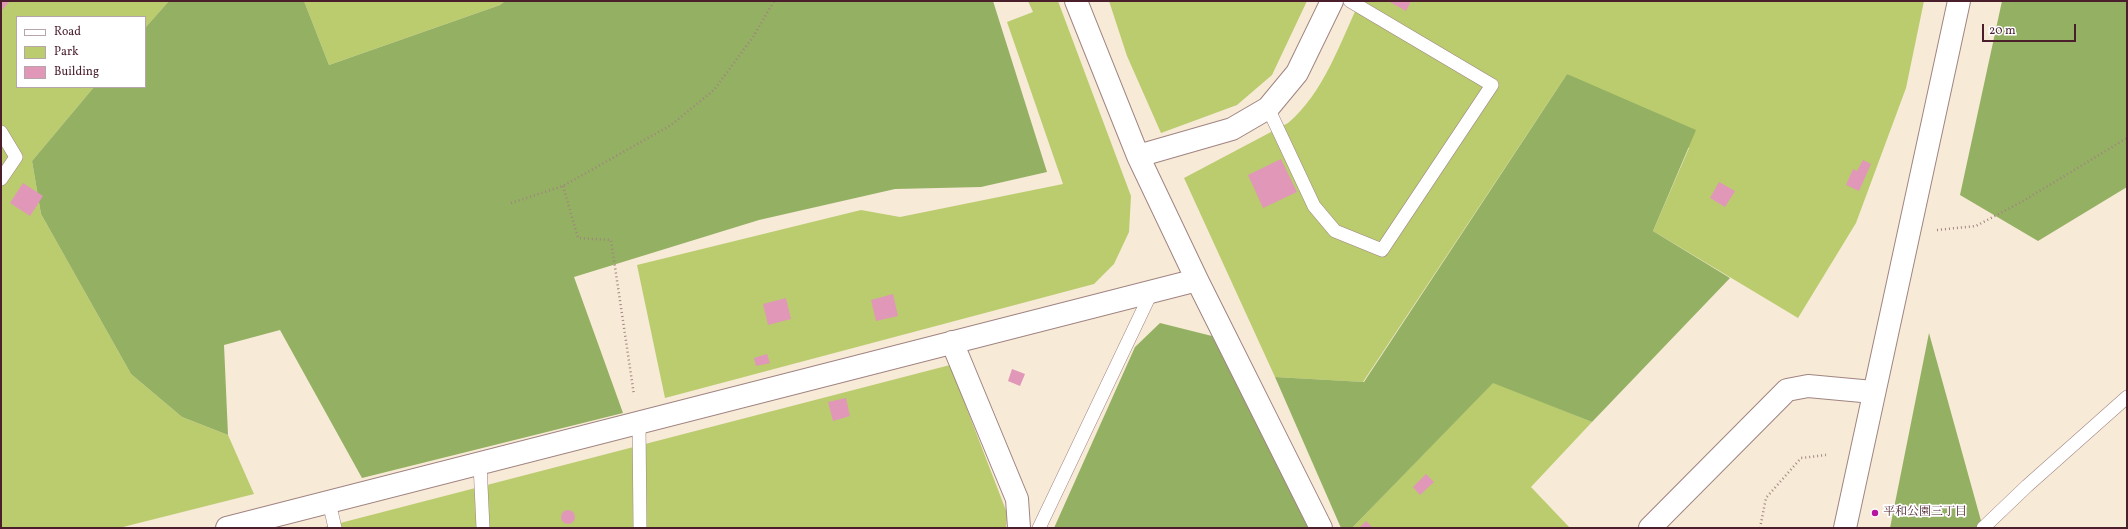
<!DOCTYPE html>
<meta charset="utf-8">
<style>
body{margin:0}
#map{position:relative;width:2128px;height:529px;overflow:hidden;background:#f7ead7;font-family:Vollkorn,serif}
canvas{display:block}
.frame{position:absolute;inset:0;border:2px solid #4a1f2b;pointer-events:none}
.legend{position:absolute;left:16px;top:16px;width:130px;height:72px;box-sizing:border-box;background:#fff;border:1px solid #b7a5aa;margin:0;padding:5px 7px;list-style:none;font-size:12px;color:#4a1f2b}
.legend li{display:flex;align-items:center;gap:8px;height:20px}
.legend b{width:20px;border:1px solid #b7a5aa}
.scale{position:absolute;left:1982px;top:24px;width:94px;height:18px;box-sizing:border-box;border:2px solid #4a1f2b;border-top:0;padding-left:5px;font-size:12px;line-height:14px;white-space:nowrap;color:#4a1f2b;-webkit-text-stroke:3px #fff;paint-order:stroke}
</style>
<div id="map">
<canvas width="2128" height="529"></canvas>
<div class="frame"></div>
<ul class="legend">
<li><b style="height:5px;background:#fff"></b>Road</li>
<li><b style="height:11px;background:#bbcc6f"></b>Park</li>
<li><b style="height:11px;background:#e097b8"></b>Building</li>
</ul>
<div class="scale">20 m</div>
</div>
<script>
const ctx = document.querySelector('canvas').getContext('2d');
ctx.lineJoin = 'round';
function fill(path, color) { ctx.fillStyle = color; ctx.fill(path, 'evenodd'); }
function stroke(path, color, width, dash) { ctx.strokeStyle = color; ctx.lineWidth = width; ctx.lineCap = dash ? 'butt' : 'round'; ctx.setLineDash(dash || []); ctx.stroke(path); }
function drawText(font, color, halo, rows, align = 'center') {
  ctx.font = font + ' Vollkorn,"Noto Serif JP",serif'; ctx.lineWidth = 3.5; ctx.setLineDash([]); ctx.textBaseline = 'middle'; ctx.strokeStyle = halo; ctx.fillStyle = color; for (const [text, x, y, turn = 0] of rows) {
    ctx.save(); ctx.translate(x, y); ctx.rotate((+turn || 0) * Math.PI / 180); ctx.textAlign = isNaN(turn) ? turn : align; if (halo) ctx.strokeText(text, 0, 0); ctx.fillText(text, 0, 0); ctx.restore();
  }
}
const green = new Path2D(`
 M1 1H169L145 28V17H17V87H94L32 161 41 214 131 374 182 417 228 435 254 494 119 528H1Z
 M304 1H505L500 5 329 65Z
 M1028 1H1058L1131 196 1129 232 1114 264 1094 284 665 398 637 265 861 210 900 217 1063 184 1007 22 1033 12Z
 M1109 1H1307L1272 75 1237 105 1161 133 1127 56Z
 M1360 1H1924L1906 88 1856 223 1798 318 1653 231 1689 148 1567 74 1363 382 1275 377 1184 178 1288 123C1324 93 1340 42 1360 1Z
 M950 365 1007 513 1006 528H321Z
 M1493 382 1592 422 1531 487 1570 528H1352Z`);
const forest = new Path2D(`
 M169 1H304L329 65 500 5 505 1H993L1047 172 981 187 895 189 759 220 574 277 623 413 362 478 280 330 224 345 228 435 182 417 131 374 41 214 32 161 94 87H145V28Z
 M2002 1H2127V187L2038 241 1960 195Z
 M1567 74 1696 130 1653 231 1730 278 1592 422 1493 383 1352 528H1341L1275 377 1364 382Z
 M1160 323 1212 336 1319 528H1054L1135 347Z
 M1929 333 1983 528H1890Z`);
const building = new Path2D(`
 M1 1H10L1 11Z
 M1388 1H1411L1406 11Z
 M1281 159 1297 192 1263 208 1248 175Z
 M1863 160 1871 164 1859 191 1846 185 1853 169 1857 171Z
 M1719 182 1735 191 1725 207 1710 198Z
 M23 183 43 196 30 216 10 203Z
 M893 294 898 316 876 321 871 300Z
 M786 298 791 319 768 325 763 304Z
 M767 354 770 363 756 366 754 358Z
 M1012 369 1025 374 1020 386 1008 381Z
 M846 398 850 416 833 421 828 402Z
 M1426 474 1434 482 1420 495 1413 487Z
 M561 517a7 7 0 1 1 14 0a7 7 0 1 1-14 0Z
 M1366 521 1373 528H1359Z`);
const path = new Path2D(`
 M563 186 578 238 611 240 634 395
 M511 203 563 186 671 125 714 90 753 37 774 1
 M1937 230 1976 226 2023 201 2127 138
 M1760 528 1766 498 1801 458 1826 455`);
const service = new Path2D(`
 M1268 108 1314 206 1335 231 1382 250 1492 85 1350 1
 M1 132 16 157 1 179
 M639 423 640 528
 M480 464 483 528
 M329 502 335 528
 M1039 528 1152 291
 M1983 528 2027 486 2127 397`);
const minor = new Path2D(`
 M1076 1 1138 156 1197 280 1321 528
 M1138 156 1232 129 1268 108 1297 73 1332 1
 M952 342 1017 499 1019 528
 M227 528 1197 280`);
const tertiary = new Path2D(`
 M1650 528 1787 390 1808 386 1873 392
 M1845 528 1959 1`);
const markers = [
 [1875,513,4,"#b5179e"]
];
const poiNames = [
 ["平和公園三丁目",1883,513]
];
fill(green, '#bbcc6f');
fill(forest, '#94b062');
fill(building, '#e097b8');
stroke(service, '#a08481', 14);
stroke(minor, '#a08481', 24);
stroke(tertiary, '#a08481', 24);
stroke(path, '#a08481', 2.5, [1, 3]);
stroke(service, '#fff', 13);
stroke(minor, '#fff', 22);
stroke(tertiary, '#fff', 22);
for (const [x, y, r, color] of markers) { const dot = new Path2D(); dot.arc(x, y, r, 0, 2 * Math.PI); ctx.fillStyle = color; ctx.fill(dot); stroke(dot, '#fff', 1.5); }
drawText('12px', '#4a1f2b', '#fff', poiNames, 'left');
</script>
